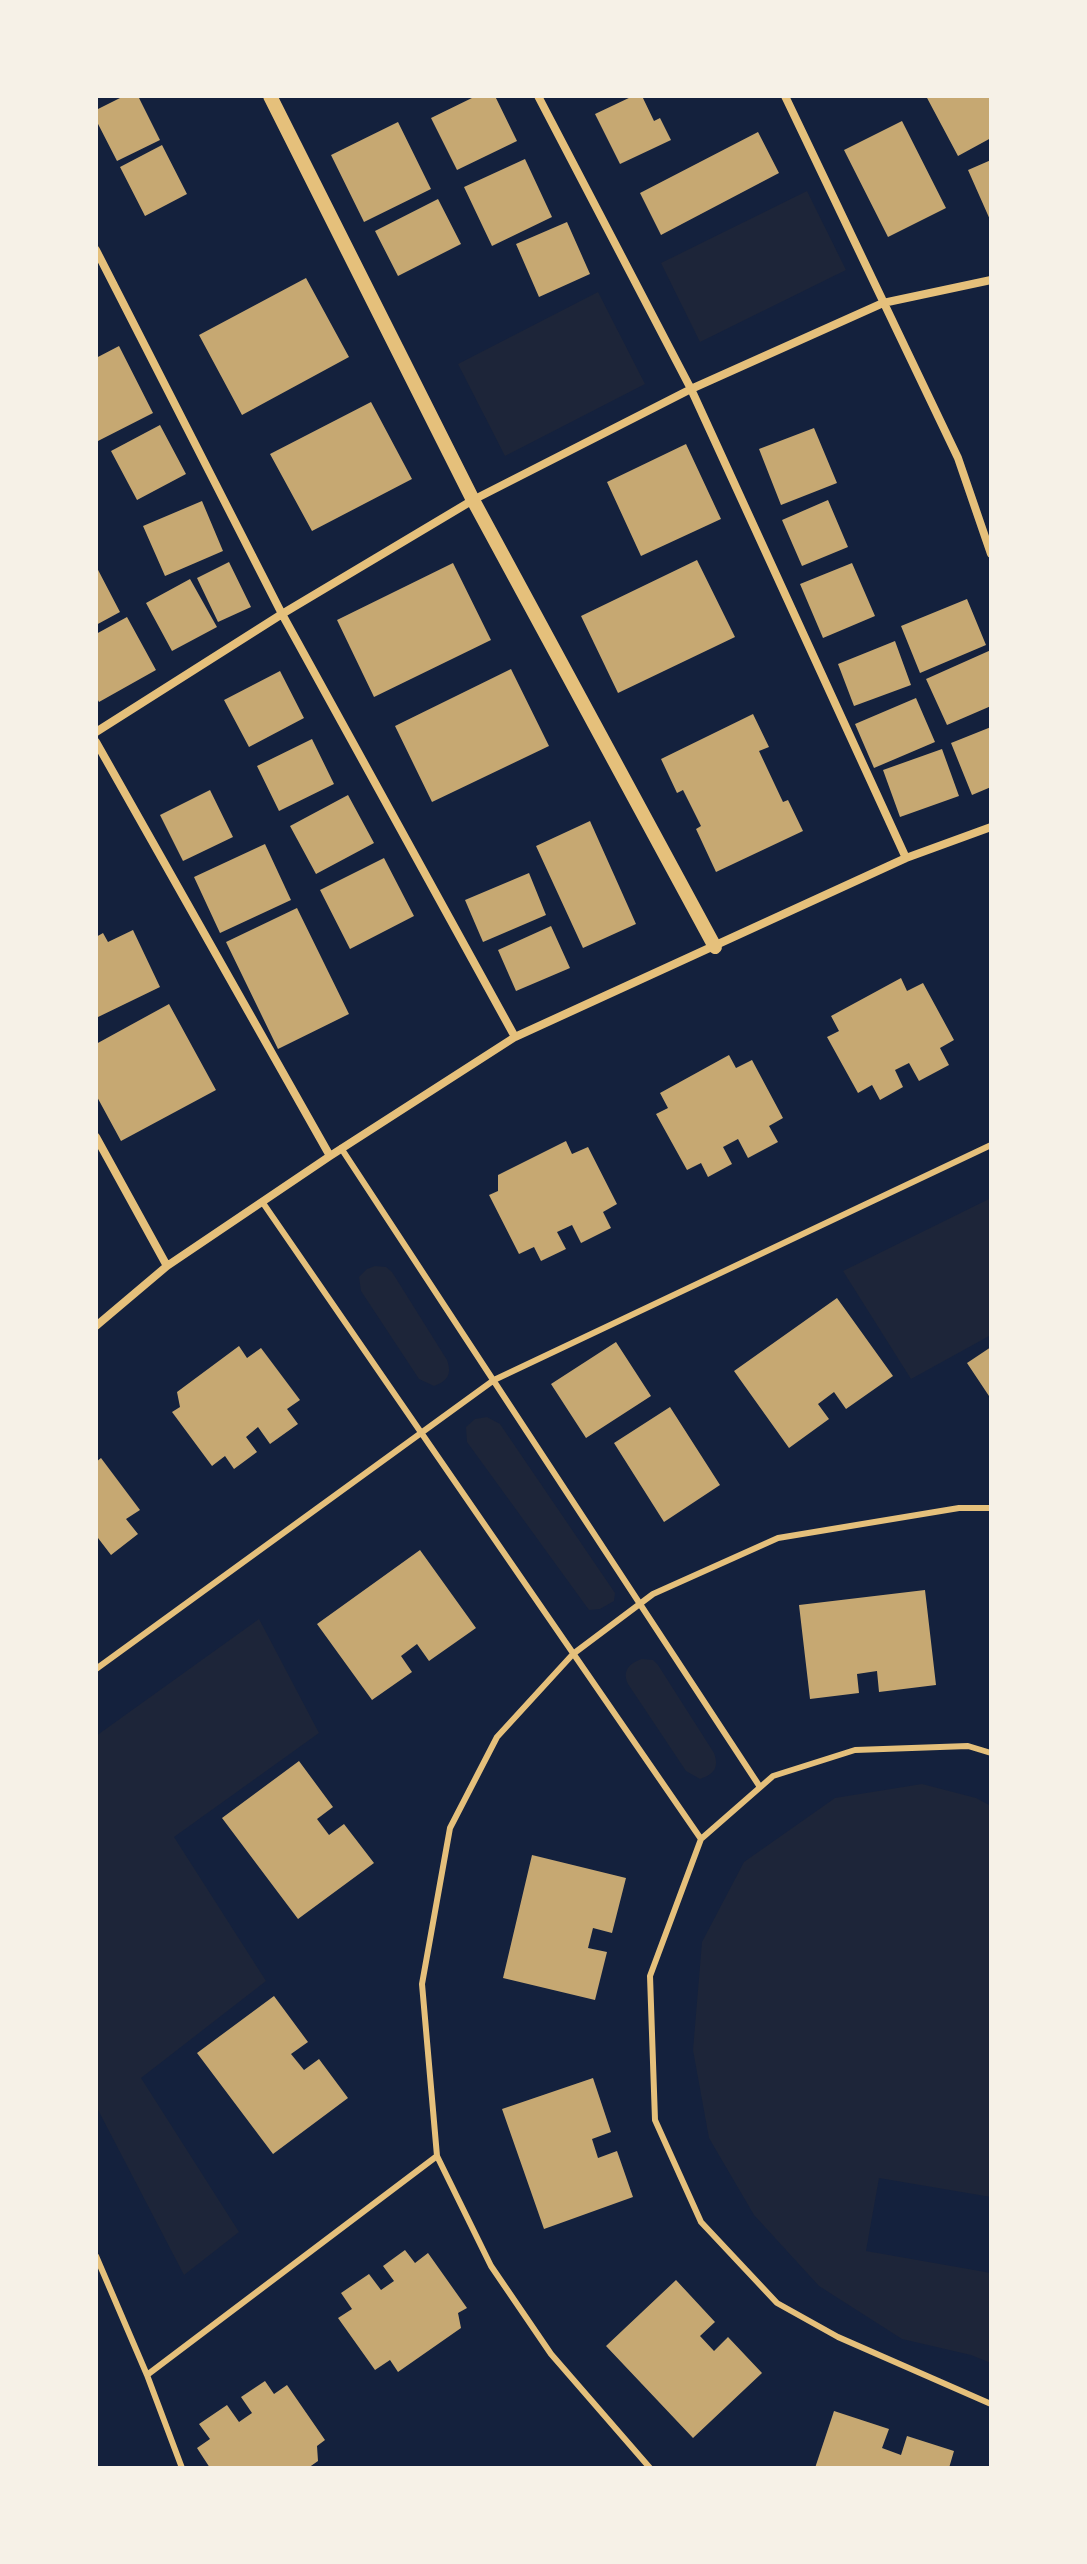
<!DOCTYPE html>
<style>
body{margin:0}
#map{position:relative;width:1087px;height:2564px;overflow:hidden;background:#14213d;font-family:Spectral,serif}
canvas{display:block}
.frame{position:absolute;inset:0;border:98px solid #f6f1e7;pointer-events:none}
</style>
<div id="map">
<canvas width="1087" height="2564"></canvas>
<div class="frame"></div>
</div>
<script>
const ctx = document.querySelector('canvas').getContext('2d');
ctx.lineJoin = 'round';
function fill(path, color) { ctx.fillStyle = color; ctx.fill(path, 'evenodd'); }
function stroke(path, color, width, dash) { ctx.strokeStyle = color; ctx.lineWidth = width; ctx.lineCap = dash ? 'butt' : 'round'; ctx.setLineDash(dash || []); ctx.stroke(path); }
const green = new Path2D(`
 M807 191 846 270 700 342 661 263Z
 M598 292 645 384 505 456 458 364Z
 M991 1198V1335L911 1379 843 1271Z
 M375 1266 386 1267 392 1272 447 1360C452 1374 448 1381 434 1386L419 1379 361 1291 359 1277 367 1269Z
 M487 1417 500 1424 615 1593 614 1601 600 1609 589 1610 467 1442 466 1427 475 1419Z
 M259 1619 319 1733 174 1837 266 1981 141 2078 239 2232 184 2275 96 2106V1736Z
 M642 1659 653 1660 658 1665 714 1753C719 1767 715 1774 700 1779L686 1771 628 1684C622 1671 629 1663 642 1659Z
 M922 1784 976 1798 991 1806V2197L879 2178 866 2251 991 2273V2363L971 2355 902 2339 819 2286 754 2215 709 2138 693 2050 702 1942 744 1862 835 1798Z`);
const building = new Path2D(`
 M124 96H138L160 140 117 161 96 120V110Z
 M476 96H495L517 141 457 170 431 118Z
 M633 96H642L654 121 660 118 671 140 620 164 595 114Z
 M926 96H991V138L958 156Z
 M902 121 946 208 888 237 844 150Z
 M398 122 431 189 364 222 331 155Z
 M758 132 779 173 661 235 640 193Z
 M162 145 187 194 145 216 120 167Z
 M525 159 552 217 492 246 464 187Z
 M991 160V222L968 170Z
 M438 199 461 244 398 276 375 231Z
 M567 222 590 274 539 297 516 244Z
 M306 278 349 357 242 415 199 335Z
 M119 346 153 413 96 442V358Z
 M371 402 412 479 312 531 270 454Z
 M160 425 186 474 137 500 111 451Z
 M814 428 837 483 781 505 759 449Z
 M686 444 721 519 641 556 607 482Z
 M828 500 848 547 802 566 782 520Z
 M202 501 223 551 165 576 143 526Z
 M697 560 735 637 618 693 581 616Z
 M229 562 251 607 218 622 197 578Z
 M453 563 491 640 374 697 337 620Z
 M852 563 875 616 823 638 800 584Z
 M96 566 120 612 96 625Z
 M190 579 217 627 172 651 146 603Z
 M967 599 986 645 920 673 901 626Z
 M127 617 156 670 99 702 96 696V634Z
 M895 641 911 685 854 706 838 664Z
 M991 650V706L947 725 926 679Z
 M511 669 549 746 432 802 395 726Z
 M280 671 304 718 249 747 224 700Z
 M916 698 935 742 874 768 855 724Z
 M753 714 769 747 759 751 783 802 788 800 803 831 716 872 696 829 701 826 683 790 677 793 661 759Z
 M991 727V787L972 795 951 743Z
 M312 739 334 784 279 811 257 766Z
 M942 749 959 796 900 817 883 770Z
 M210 790 233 837 183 861 160 815Z
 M348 795 374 843 316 874 290 826Z
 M590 821 636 924 583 948 536 846Z
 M265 844 291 900 220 933 194 877Z
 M384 858 414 916 350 949 320 890Z
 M529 873 546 915 483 942 465 900Z
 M297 908 349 1014 278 1049 226 942Z
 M551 926 570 968 516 991 498 950Z
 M133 930 160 987 96 1018V937L103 933 108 942Z
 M901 978 907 991 923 983 954 1040 940 1048 949 1065 919 1081 909 1063 895 1070 903 1087 880 1100 872 1085 858 1093 827 1037 839 1031 831 1016Z
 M169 1004 216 1090 121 1141 96 1095V1044Z
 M729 1055 736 1068 752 1060 783 1118 769 1126 778 1142 748 1158 738 1139 723 1147 732 1164 708 1177 701 1163 687 1170 656 1114 668 1108 660 1093Z
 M566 1141 572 1154 588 1147 617 1204 603 1212 611 1228 581 1243 572 1225 557 1232 566 1249 541 1261 534 1247 519 1254 489 1195 498 1191V1175Z
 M837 1298 893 1376 846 1409 834 1392 818 1404 829 1419 789 1448 734 1371Z
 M616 1342 651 1396 586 1438 551 1384Z
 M239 1346 247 1358 261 1348 300 1400 287 1409 298 1424 270 1444 258 1427 246 1437 257 1452 234 1469 225 1456 212 1466 172 1412 180 1407 177 1392Z
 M991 1347V1399L967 1363Z
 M670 1407 720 1485 664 1522 614 1443Z
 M101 1458 140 1510 126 1519 138 1534 111 1555 98 1538 96 1540V1462Z
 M420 1550 476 1628 429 1661 417 1644 401 1656 412 1672 372 1700 317 1624Z
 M925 1590 936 1685 879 1692 877 1671 857 1674 859 1693 810 1699 799 1605Z
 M299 1761 333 1807 317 1819 329 1835 344 1824 374 1863 298 1919 222 1818Z
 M532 1855 626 1878 612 1933 593 1928 588 1948 607 1952 595 2000 503 1978Z
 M274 1996 308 2042 291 2054 304 2070 319 2059 348 2098 273 2154 197 2053Z
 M593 2078 611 2132 592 2139 598 2158 617 2151 633 2197 544 2229 502 2109Z
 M405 2250 415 2263 428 2253 467 2308 458 2313 461 2328 398 2372 390 2360 375 2370 338 2318 352 2309 341 2293 369 2274 381 2290 394 2281 383 2266Z
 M676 2280 715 2322 700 2336 714 2351 728 2337 762 2373 693 2438 606 2346Z
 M265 2381 274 2394 287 2385 325 2440 317 2446 318 2461 308 2468H210L197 2448 210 2439 199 2424 227 2405 239 2422 252 2413 241 2397Z
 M834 2411 889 2429 882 2448 901 2455 907 2436 954 2451 949 2468H815Z`);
const service = new Path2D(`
 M341 1148 760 1787
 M263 1203 701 1839
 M96 1669 494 1380 991 1145
 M991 1753 968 1746 855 1750 773 1776 701 1839 650 1976 655 2120 701 2222 777 2303 838 2337 991 2404
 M96 2256 147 2375 182 2468
 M147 2375 437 2156
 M650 2468 551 2354 491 2266 437 2156 422 1984 450 1828 497 1737 573 1654 653 1594 778 1538 959 1508H991`);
const minor = new Path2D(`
 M538 96 691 389 906 858
 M785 96 958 458 991 554
 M96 250 282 614 515 1037
 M96 732 282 614 473 500 691 389 883 303 991 280
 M96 742 330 1156
 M96 1137 167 1266
 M96 1326 167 1266 330 1156 515 1037 906 858 991 827`);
const tertiary = new Path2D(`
 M270 96 473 500 715 947`);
fill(green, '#1d2539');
fill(building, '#c6a872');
stroke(service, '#e5c07b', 6);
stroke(minor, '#e5c07b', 8);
stroke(tertiary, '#e5c07b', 14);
</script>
